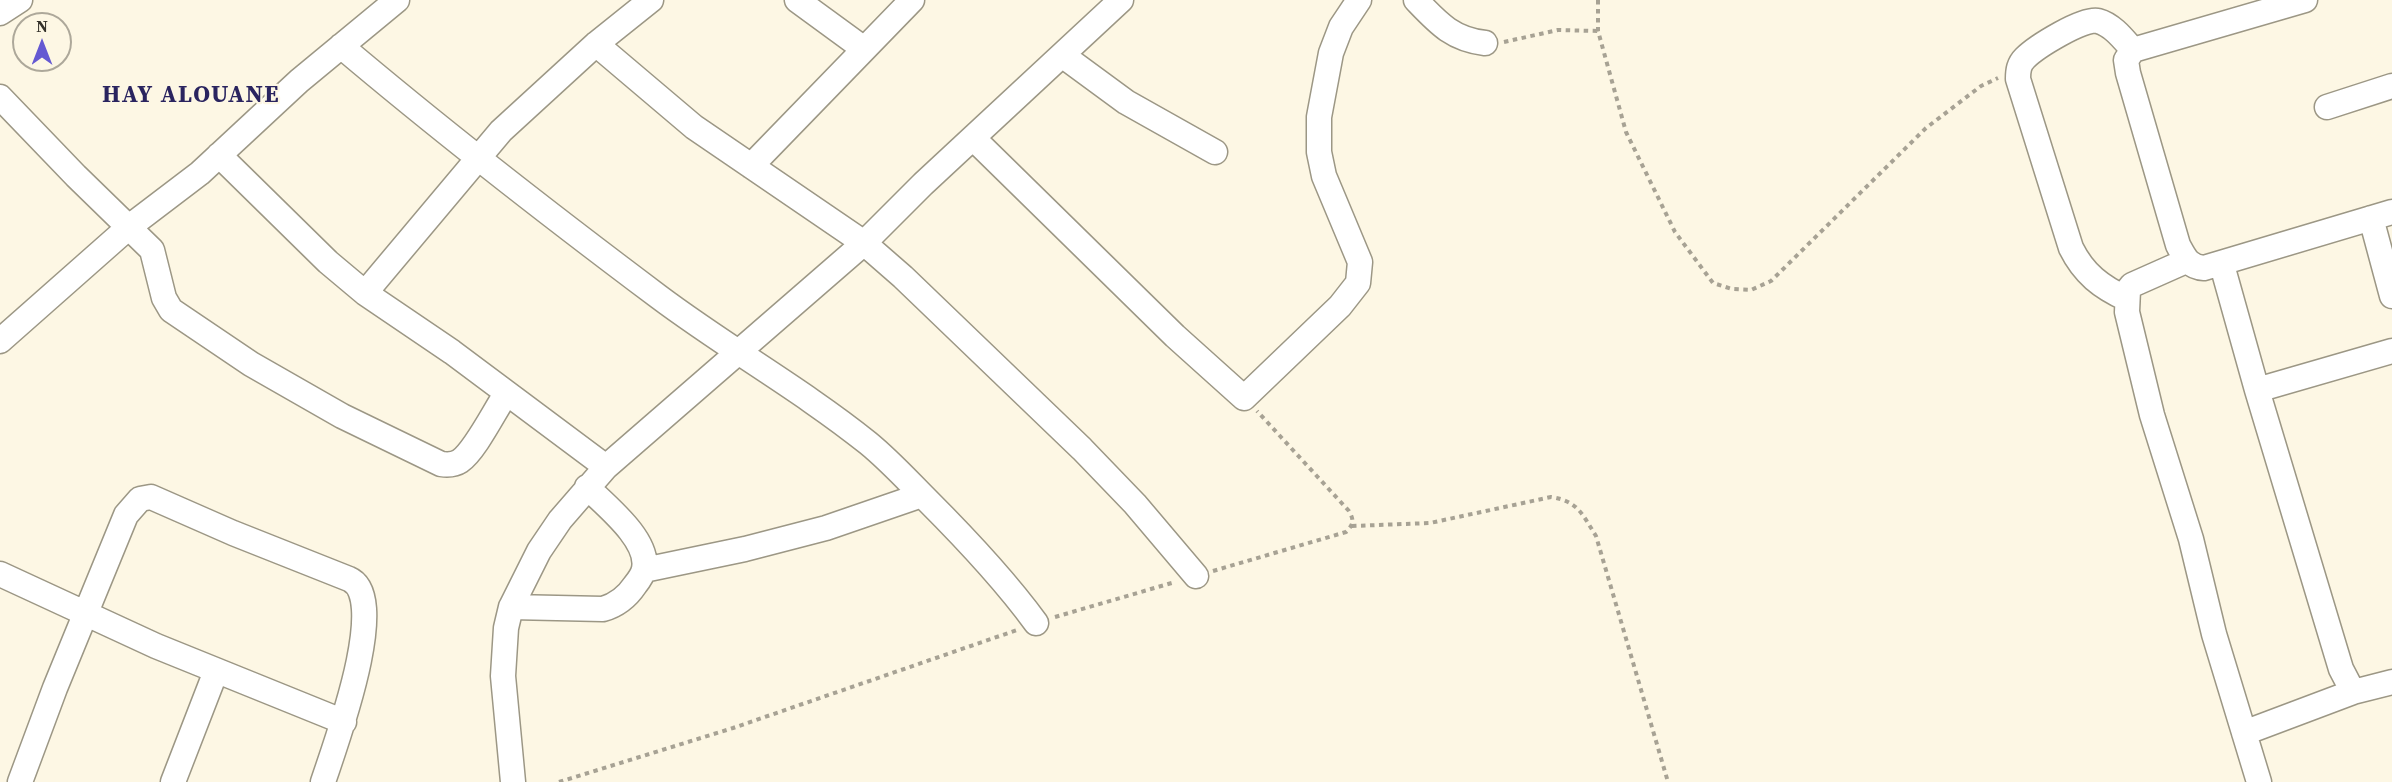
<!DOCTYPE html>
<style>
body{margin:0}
#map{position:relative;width:2392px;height:782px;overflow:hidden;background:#fdf7e4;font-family:"Source Serif 4",serif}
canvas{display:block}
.north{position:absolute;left:12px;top:12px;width:60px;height:60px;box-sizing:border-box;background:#fdf7e4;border:2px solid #ada89a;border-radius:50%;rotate:0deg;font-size:16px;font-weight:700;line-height:24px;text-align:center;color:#35322b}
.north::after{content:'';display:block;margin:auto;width:21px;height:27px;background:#6559d2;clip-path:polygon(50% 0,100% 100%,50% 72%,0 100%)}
</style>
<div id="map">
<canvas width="2392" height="782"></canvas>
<div class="north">N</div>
</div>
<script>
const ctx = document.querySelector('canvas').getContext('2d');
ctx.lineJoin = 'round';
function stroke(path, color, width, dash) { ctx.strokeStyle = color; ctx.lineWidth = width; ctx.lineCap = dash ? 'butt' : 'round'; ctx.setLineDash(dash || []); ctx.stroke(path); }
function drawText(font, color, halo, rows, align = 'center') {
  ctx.font = font + ' "Source Serif 4",serif'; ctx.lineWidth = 4.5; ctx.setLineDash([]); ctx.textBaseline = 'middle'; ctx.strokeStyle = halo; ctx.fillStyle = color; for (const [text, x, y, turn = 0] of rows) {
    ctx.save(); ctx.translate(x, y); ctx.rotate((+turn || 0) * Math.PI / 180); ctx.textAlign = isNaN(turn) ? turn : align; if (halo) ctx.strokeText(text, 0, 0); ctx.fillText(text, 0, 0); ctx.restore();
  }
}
const path = new Path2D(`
 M1598 0V31L1626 132 1675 232 1713 283 1732 289 1751 290 1771 281 1926 128 1981 86 1998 78
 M1504 42 1558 30 1598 31
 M1352 526 1430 523 1551 497C1578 501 1582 514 1596 536L1668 782
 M1213 571 1346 532C1354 524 1354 520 1349 511L1257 411
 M1055 617 1175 582
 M559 782 733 728 1017 630`);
const minor = new Path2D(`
 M797 0 864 49
 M1416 0C1438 23 1452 39 1485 43
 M2305 0 2133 50 2126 60 2128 73 2178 245C2185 258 2189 267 2204 268L2392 212
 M0 13 20 0
 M596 44 694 127 864 243 903 277 1082 449 1135 504 1196 576
 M341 46C444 133 551 216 659 297 727 348 802 390 868 443 890 461 908 481 927 500 966 539 1004 579 1036 623
 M1062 55 1126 102 1215 152
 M0 97 76 176 152 250 164 298 171 310 251 364 342 416 441 464C448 465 454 465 460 461 475 451 495 410 506 394
 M2327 107 2392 86
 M973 138 1175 336 1244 398 1340 306 1358 283 1360 262 1324 176 1319 152V117L1331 53 1341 27 1359 0
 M219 155 328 262 365 293 452 352 606 467
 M751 166 912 0
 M2371 218 2392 296
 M2186 261 2132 285 2128 290 2127 312 2152 415 2191 539 2214 634 2259 782
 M2222 265 2257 390 2341 669 2353 692 2392 682
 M365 293 501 131 596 44 651 0
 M2127 299C2101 287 2084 274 2071 248L2018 79C2018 70 2019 64 2025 58 2036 47 2084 17 2098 21 2113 25 2124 40 2133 50
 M0 341 129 227 200 173 299 81 397 0
 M2257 390 2392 351
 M644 570 745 549 826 528 922 495
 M0 574 156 646 344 722
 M511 607 603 609C617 605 627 597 635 585 639 580 643 574 644 569 650 540 605 505 587 487
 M2244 733 2353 692
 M20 782 55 688 126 515 140 499 151 497 233 533 349 579C391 597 334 748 323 782
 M173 782 216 671
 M513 782 503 676 506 628 511 607 539 551 560 520 606 467 864 243 923 184 1121 0`);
const districtNames = [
 ["HAY ALOUANE",191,96]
];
stroke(minor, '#9c9785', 27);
stroke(path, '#a7a294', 4, [4.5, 4.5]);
stroke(minor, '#fff', 24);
ctx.letterSpacing = '1.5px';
drawText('bold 24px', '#2a245f', '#fdf7e4', districtNames);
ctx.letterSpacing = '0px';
</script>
